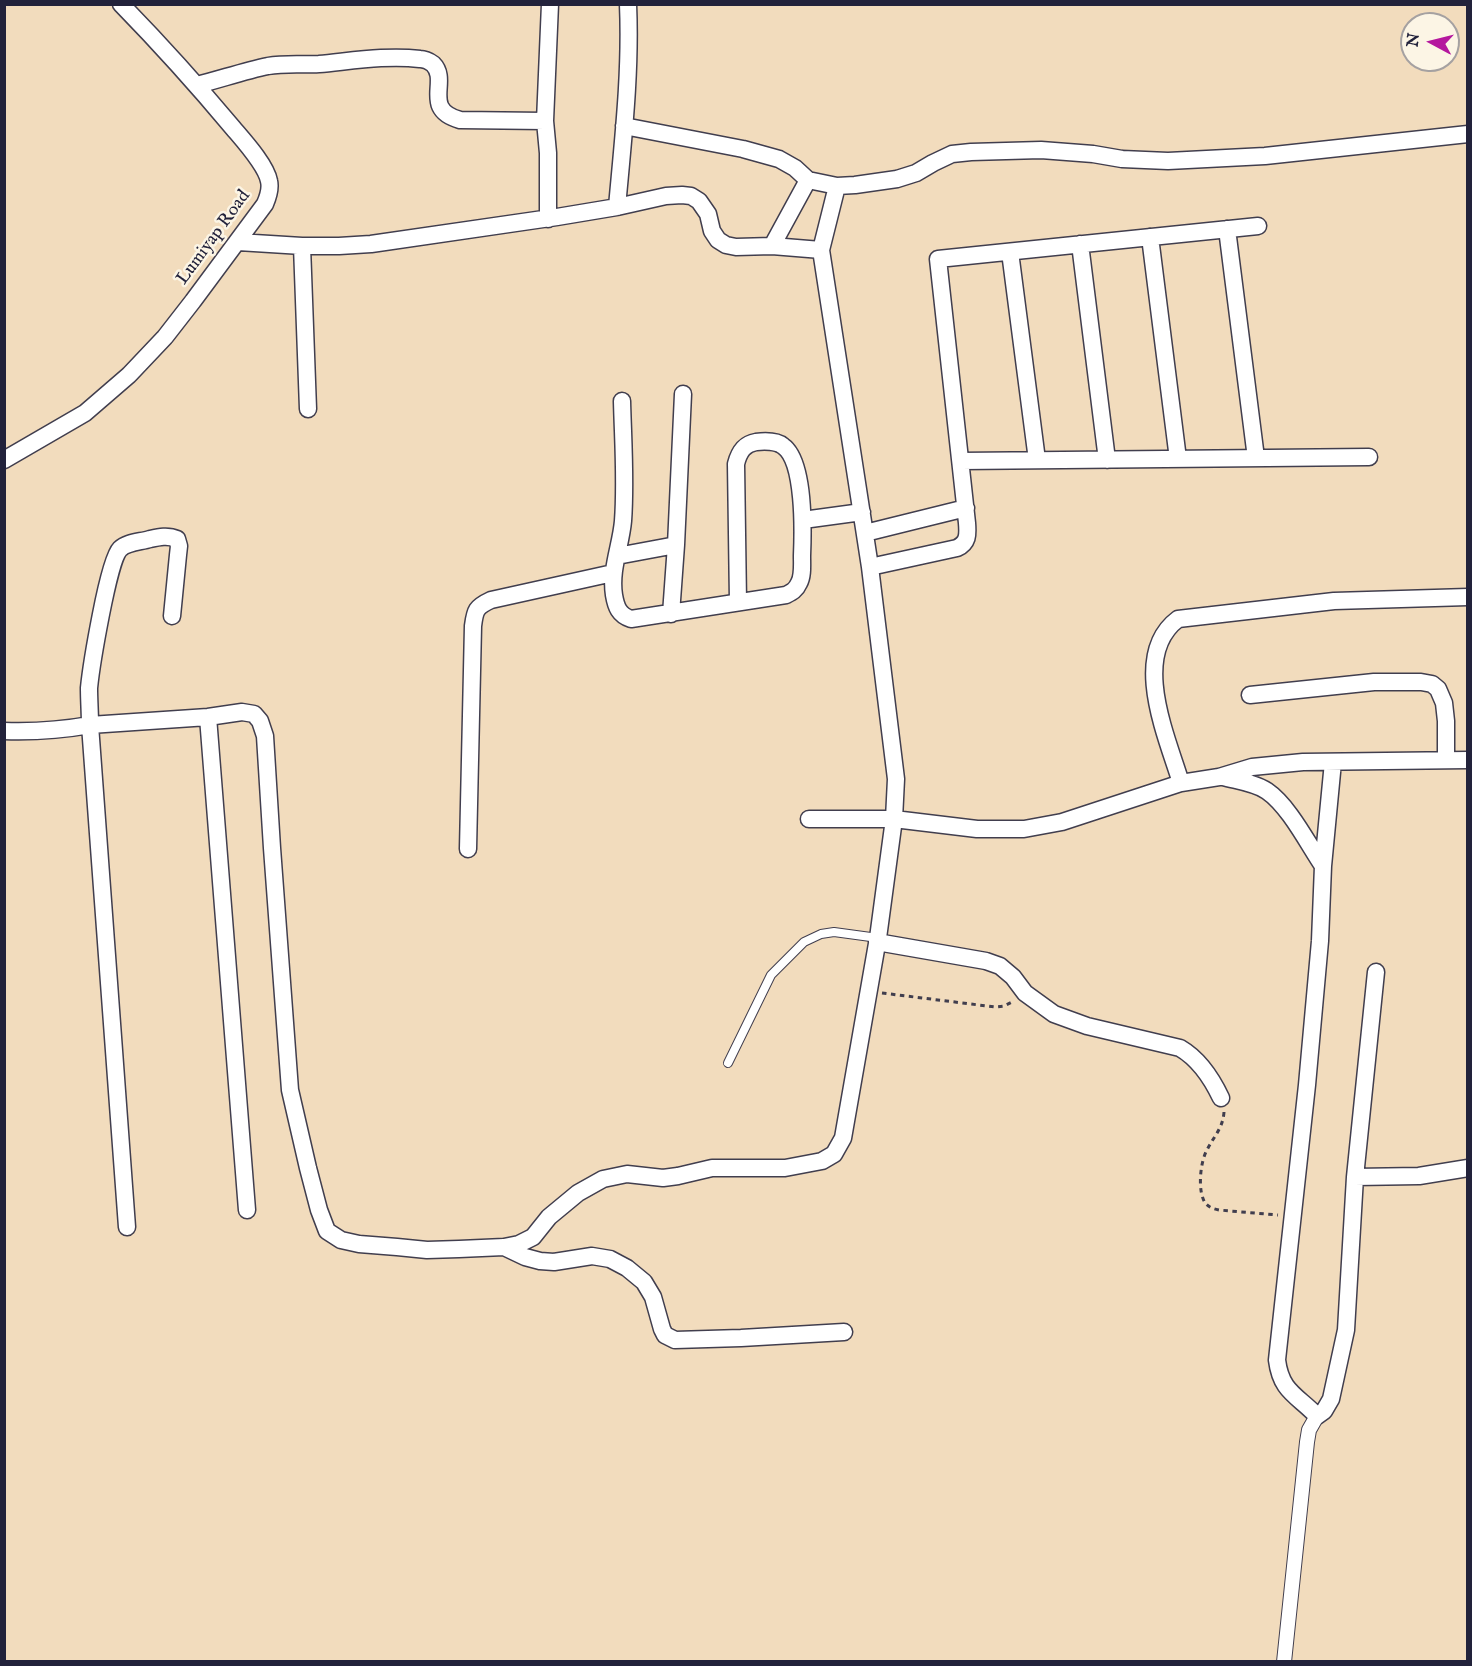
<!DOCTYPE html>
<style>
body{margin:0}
#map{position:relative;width:1472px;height:1666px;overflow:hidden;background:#f2dcbd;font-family:"IM FELL English",serif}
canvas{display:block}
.frame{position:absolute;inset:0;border:6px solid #22223b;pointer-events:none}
.north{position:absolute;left:1400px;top:12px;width:60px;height:60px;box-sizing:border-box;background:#fcf5e5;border:2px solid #a5a1a1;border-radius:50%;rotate:277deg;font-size:16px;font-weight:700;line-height:24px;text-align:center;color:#22223b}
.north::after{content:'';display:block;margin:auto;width:21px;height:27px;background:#b5179e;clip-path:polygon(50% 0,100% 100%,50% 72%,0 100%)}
</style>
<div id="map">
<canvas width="1472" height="1666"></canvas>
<div class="frame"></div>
<div class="north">N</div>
</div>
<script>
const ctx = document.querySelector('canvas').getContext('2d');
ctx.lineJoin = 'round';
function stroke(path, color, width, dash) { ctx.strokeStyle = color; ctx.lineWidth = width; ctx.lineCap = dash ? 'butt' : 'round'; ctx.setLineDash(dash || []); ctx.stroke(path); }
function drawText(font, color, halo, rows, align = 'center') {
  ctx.font = font + ' "IM FELL English",serif'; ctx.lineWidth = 5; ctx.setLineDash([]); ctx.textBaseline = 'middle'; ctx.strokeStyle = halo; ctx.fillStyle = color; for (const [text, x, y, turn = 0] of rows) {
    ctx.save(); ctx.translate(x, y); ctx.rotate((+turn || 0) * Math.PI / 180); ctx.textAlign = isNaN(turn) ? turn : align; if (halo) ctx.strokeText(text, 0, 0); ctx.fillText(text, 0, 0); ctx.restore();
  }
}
const path = new Path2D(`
 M882 993 995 1007 1004 1006 1014 1001
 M1224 1112C1223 1128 1214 1136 1207 1150 1200 1162 1197 1193 1206 1204 1210 1208 1214 1209 1219 1210L1278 1215`);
const service = new Path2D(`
 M728 1063 771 975 804 942 821 934 834 932 878 938`);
const pedestrian = new Path2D(`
 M1284 1662 1307 1442 1309 1430 1317 1416`);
const minor = new Path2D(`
 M197 85C221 79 244 71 268 66 285 63 302 65 319 64 352 61 387 55 420 59 424 59 429 61 433 64 450 81 421 109 460 120L545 121
 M624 126 743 149 779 159 795 168 808 180 772 246
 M808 180 837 186 855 185 897 179 916 173 933 163 952 154 971 152 1041 150 1093 154 1122 159 1168 161 1265 156 1468 134
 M617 207C623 140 631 72 628 4
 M548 219V153L545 121 550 4
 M1227 229 1256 458
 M1150 237 1178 459
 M1080 244 1107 460
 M302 246 308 409
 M821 250 837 186
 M1010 252 1037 460
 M622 401C623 441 626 481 623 521 621 545 610 570 614 595 616 607 619 615 631 619L786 595C792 592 796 590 799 583 803 576 802 565 802 556 803 532 805 461 783 446 777 441 764 441 756 442 744 444 739 452 736 464L738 602
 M4 460 85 413 129 375 165 337 193 301 265 204C268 197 271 189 269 181 266 165 244 141 233 128 197 85 160 44 121 4
 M961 461 1369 457
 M803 520 862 512
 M865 533 966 508
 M617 556 676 545
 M870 567 957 548C968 543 968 535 967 523L938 259 1258 226
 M671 614 676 545 683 394
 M172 616 178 555 179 546 177 539C168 535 159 537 150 539 140 542 127 542 120 549 108 561 91 668 89 688 89 700 90 713 90 725L208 717 242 712 254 714 260 721 265 736 272 848 290 1090 308 1168 319 1210 327 1231 341 1240 359 1244 397 1247 427 1250 459 1249 504 1247 519 1244 533 1237 549 1217 578 1193 603 1179 627 1174 663 1178 678 1176 712 1168H785L822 1161 834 1154 843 1138 878 938 894 819 896 779 870 567 821 250 772 246 736 247 726 245 718 240 712 231 708 214 699 201 691 196 682 195 666 196 617 207 557 217 371 244 339 246H302L238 242
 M1250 695 1374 682H1421L1432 684 1438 689 1444 703 1446 721V760
 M208 717 247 1210
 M4 731C34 732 62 730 90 725L127 1227
 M1333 762 1323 866 1320 941 1307 1085 1277 1360C1281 1392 1297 1395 1317 1416L1324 1411 1331 1399 1346 1330 1355 1177 1376 972
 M1223 777C1238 781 1255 783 1267 791 1289 806 1308 844 1323 866
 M1181 783C1167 737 1130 655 1178 619L1334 601 1468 597
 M809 819H894L977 829H1024L1062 822 1181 783 1219 777 1252 767 1303 762 1468 760
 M468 849 473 626C475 610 476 607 491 600L613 573
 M877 942 986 961 1000 966 1013 977 1025 993 1054 1014 1087 1026 1180 1048C1199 1059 1212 1079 1221 1098
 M1355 1177 1419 1176 1468 1168
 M504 1247 525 1257 540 1261 554 1262 592 1256 610 1259 627 1268 644 1282 653 1297 662 1329 665 1335 675 1340 741 1338 844 1332`);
const streetNames = [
 ["Lumiyap Road",214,238,-54]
];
stroke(service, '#413e4e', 10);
stroke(pedestrian, '#413e4e', 16);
stroke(minor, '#413e4e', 19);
stroke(path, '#413e4e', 3, [4.5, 4.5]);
stroke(service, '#fff', 8);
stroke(pedestrian, '#fff', 14);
stroke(minor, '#fff', 16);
drawText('18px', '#22223b', '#fcf5e5', streetNames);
</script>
